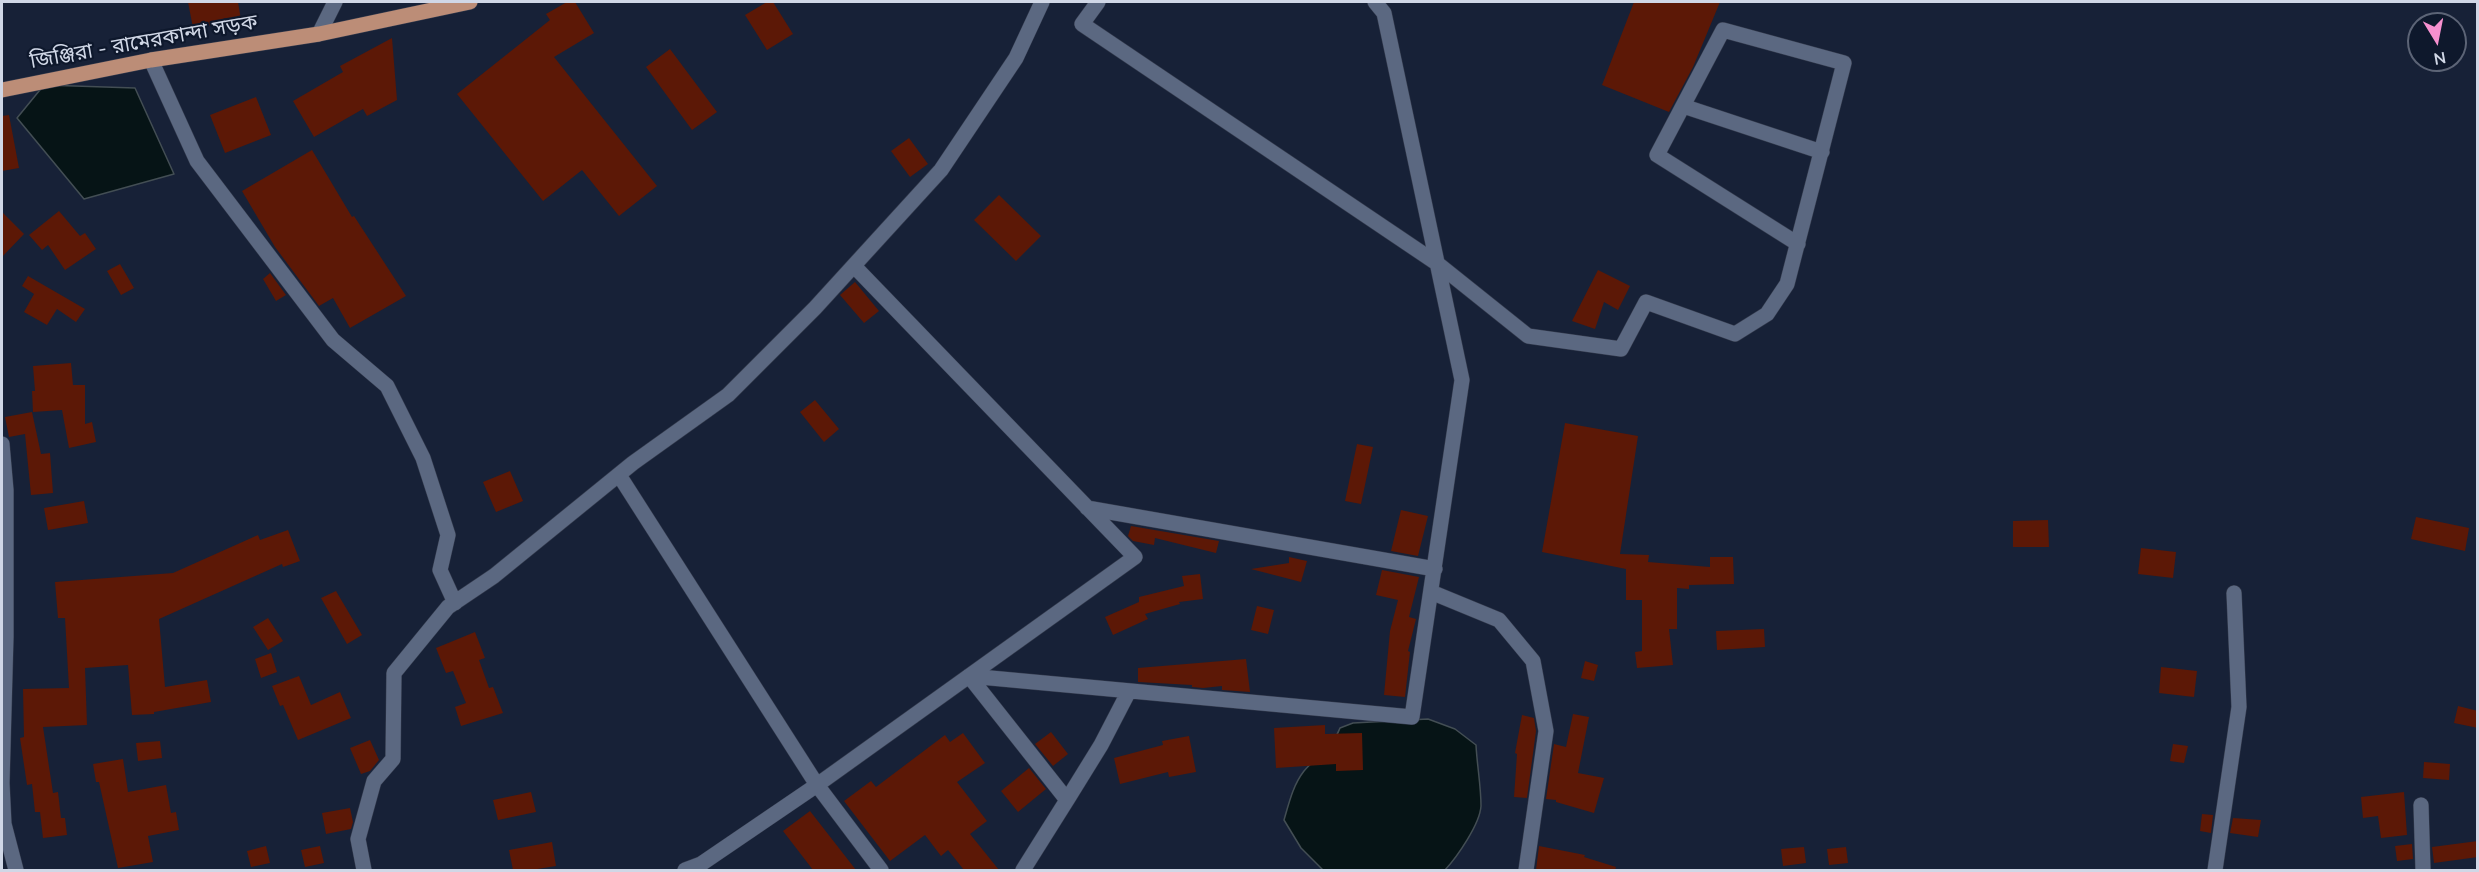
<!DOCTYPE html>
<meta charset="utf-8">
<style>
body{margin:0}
#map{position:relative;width:2479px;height:872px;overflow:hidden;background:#172137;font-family:"Nunito Sans",sans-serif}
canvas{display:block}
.frame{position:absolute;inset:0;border:3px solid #d0d7e6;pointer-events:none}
.north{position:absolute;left:2407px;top:12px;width:60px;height:60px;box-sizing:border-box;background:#0e182c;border:2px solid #5c6476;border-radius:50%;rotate:170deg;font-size:16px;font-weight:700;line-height:24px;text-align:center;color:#d0d7e6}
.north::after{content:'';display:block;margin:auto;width:21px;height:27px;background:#f690cf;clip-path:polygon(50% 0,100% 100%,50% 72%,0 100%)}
</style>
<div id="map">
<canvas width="2479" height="872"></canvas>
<div class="frame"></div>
<div class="north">N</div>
</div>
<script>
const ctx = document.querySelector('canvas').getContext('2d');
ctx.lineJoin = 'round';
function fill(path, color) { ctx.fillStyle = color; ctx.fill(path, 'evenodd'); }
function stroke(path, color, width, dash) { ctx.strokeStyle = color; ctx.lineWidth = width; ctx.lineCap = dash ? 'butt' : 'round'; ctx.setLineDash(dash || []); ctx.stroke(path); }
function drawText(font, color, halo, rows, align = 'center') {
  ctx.font = font + ' "Nunito Sans","Noto Sans Bengali",sans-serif'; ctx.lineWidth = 4.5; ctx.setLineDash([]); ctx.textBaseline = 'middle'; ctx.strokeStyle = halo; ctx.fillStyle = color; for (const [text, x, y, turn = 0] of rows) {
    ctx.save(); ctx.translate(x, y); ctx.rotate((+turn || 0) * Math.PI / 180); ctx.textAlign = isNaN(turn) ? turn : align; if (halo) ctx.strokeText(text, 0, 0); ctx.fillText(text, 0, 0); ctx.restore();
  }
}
const water = new Path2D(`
 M44 85 135 88 174 174 84 199 17 118Z
 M1428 719 1455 729 1476 745C1477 765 1481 786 1481 806 1480 824 1457 857 1445 870H1323L1301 848 1284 820C1289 803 1293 785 1304 771 1317 756 1333 747 1340 728L1353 723Z`);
const building = new Path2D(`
 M188 2H238L241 20 193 28Z
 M567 2H575L594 33 554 57 657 186 619 216 582 170 543 201 457 94 550 20 546 14Z
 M767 2H773L793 34 767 50 745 15Z
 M1634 2H1720L1693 67 1669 112 1602 85Z
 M392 38 397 100 367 116 363 109 314 137 293 101 343 72 340 66Z
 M670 49 717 112 692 130 646 67Z
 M256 97 271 135 225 153 210 115Z
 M9 115 19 168 2 171V116Z
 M909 138 928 164 910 177 891 151Z
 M312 150 352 217 354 216 406 296 350 328 333 298 319 306 275 247 242 191Z
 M999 195 1041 236 1016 261 974 220Z
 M59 211 80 236 85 233 96 249 65 270 48 245 42 250 29 235Z
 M2 212 24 234 2 257Z
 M120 264 134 288 121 295 107 271Z
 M1598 270 1630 286 1618 310 1604 302 1595 329 1572 321Z
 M270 273 286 295 276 301 263 279Z
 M28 276 85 309 76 322 57 309 47 325 24 312 34 294 22 286Z
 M855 282 879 311 864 323 840 295Z
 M71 363 73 385H85V424L92 422 96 442 69 448 62 410 33 412 32 391H35L33 366Z
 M815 400 839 429 824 442 800 412Z
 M32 412 41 454 50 453 53 493 31 495 25 434 9 437 5 417Z
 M1565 423 1638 436 1620 554 1649 555 1648 562 1710 567V557H1733L1734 584 1689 585V589L1677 588V629H1669L1673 665 1637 668 1635 652 1642 651V600H1626V569L1542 552Z
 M1357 444 1373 447 1361 504 1345 501Z
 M510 471 523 501 496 512 483 482Z
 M84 501 88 523 48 530 44 508Z
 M1401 510 1428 516 1418 556 1391 551Z
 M2416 517 2469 528 2465 551 2411 539Z
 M2048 520 2049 547H2013V521Z
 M1131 526 1219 541 1216 553 1155 538 1154 545 1133 541 1128 536Z
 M288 530 300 561 283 567 282 564 159 619 165 687 207 680 211 702 154 712V714L132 715 128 665 85 668 87 725 43 727 53 793 58 792 61 818H65L67 835 43 838 40 812H35L32 784 27 785 20 738 24 737 23 689 69 688 65 618H58L55 582 173 573 258 535 260 540Z
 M2141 548 2176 552 2173 578 2138 574Z
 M1289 557 1307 561 1301 582 1251 569 1289 563Z
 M1382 570 1419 577 1409 617 1416 619 1408 651 1410 652 1405 697 1384 695 1390 631 1398 600 1376 595Z
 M1200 574 1203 599 1179 602 1180 604 1145 614 1148 619 1113 635 1105 617 1139 602V597L1184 586 1182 576Z
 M336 591 362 635 347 644 321 598Z
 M1257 606 1274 610 1268 634 1251 630Z
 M268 618 283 641 268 650 253 627Z
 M1764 629 1765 647 1717 650 1716 631Z
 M475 632 485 658 479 660 489 688 493 687 503 713 461 726 455 707 466 703 453 671 446 673 436 648Z
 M271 653 277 672 261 678 255 659Z
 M1246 659 1250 692 1222 690V686L1203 688 1192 687V685L1138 682V668Z
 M1585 661 1598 665 1594 681 1581 678Z
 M2161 667 2197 671 2194 697 2159 693Z
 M299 676 311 705 340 692 351 718 298 740 283 705 280 706 272 686Z
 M2458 706 2478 711V728L2454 723Z
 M1573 714 1589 717 1578 773 1604 778 1594 813 1556 802V800L1546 799 1554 744 1566 747Z
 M1522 715 1534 718 1536 731 1527 798 1514 797 1517 754 1515 753Z
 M1325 725V734L1362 733 1363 770 1336 771V764L1276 768 1274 728Z
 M1051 732 1068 754 1053 766 1035 744Z
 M963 733 985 763 957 782 987 821 970 834 999 870H964L948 850 941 856 925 835 890 861 844 801 871 781 876 787 945 735 950 742Z
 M1189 736 1196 772 1169 777 1168 772 1120 784 1114 758 1163 745 1162 741Z
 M370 740 379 760 370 771 361 774 350 748Z
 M160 741 162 758 138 761 136 743Z
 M2173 744 2188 746 2184 763 2170 761Z
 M123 759 128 792 166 785 171 813 176 812 179 830 148 836 153 862 118 868 99 782H96L93 764Z
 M2424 762 2450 764 2449 780 2423 778Z
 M1029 768 1046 789 1018 812 1001 791Z
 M531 792 536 812 498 820 493 800Z
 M2404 792 2407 835 2381 838 2378 816 2363 818 2361 797Z
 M350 808 353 822 351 829 326 834 322 813Z
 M810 811 856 870H813L783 831Z
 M2202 814 2213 815 2211 833 2200 831Z
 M2233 818 2261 820 2258 837 2230 833Z
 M2478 841V857L2434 863 2432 847Z
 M552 842 556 866 531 870H513L509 850Z
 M2412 844 2413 859 2397 861 2395 846Z
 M266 846 270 863 251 867 247 851Z
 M320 846 324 863 305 867 301 850Z
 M1539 846 1585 855 1584 857 1616 867 1615 870H1536Z
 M1804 847 1806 863 1783 866 1781 849Z
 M1846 847 1848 863 1829 865 1827 849Z`);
const minor = new Path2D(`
 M1098 2 1082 24 1438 264 1528 336 1621 349 1646 302 1735 334 1767 314 1787 284 1844 63 1723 30 1657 155 1798 244
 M319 34 335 2
 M151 60 197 161 333 340 387 386 423 458 448 535 440 570 455 603
 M1683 106 1822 152
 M2 444 6 490V637L2 783 4 824 16 870
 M619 475 817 785 881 870
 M1087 508 1435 569
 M1431 592 1499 620 1533 661 1546 731 1526 870
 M969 676 1412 717 1462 380 1384 13 1375 2
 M969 676 1067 800 1023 870
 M1067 800 1101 745 1129 691
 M2421 805 2423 870
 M364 870 358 839 374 781 393 759 394 673 448 607 494 576 633 463 728 395 815 308 941 170 1016 58 1042 2
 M685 870 701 864 817 785 1135 557 854 266
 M2215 870 2239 707 2234 593`);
const major = new Path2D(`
 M2 90 151 60 319 34 470 2`);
const streetNames = [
 ["জিঞ্জিরা - রামেরকান্দা সড়ক",144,43,-10]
];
fill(water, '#061416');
stroke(water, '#434e54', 1.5);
fill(building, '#5c1806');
stroke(minor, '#343b4d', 16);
stroke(major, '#343b4d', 16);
stroke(minor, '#5b6881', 15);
stroke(major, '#bc8d77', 15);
drawText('21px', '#d0d7e6', '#0e182c', streetNames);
</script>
